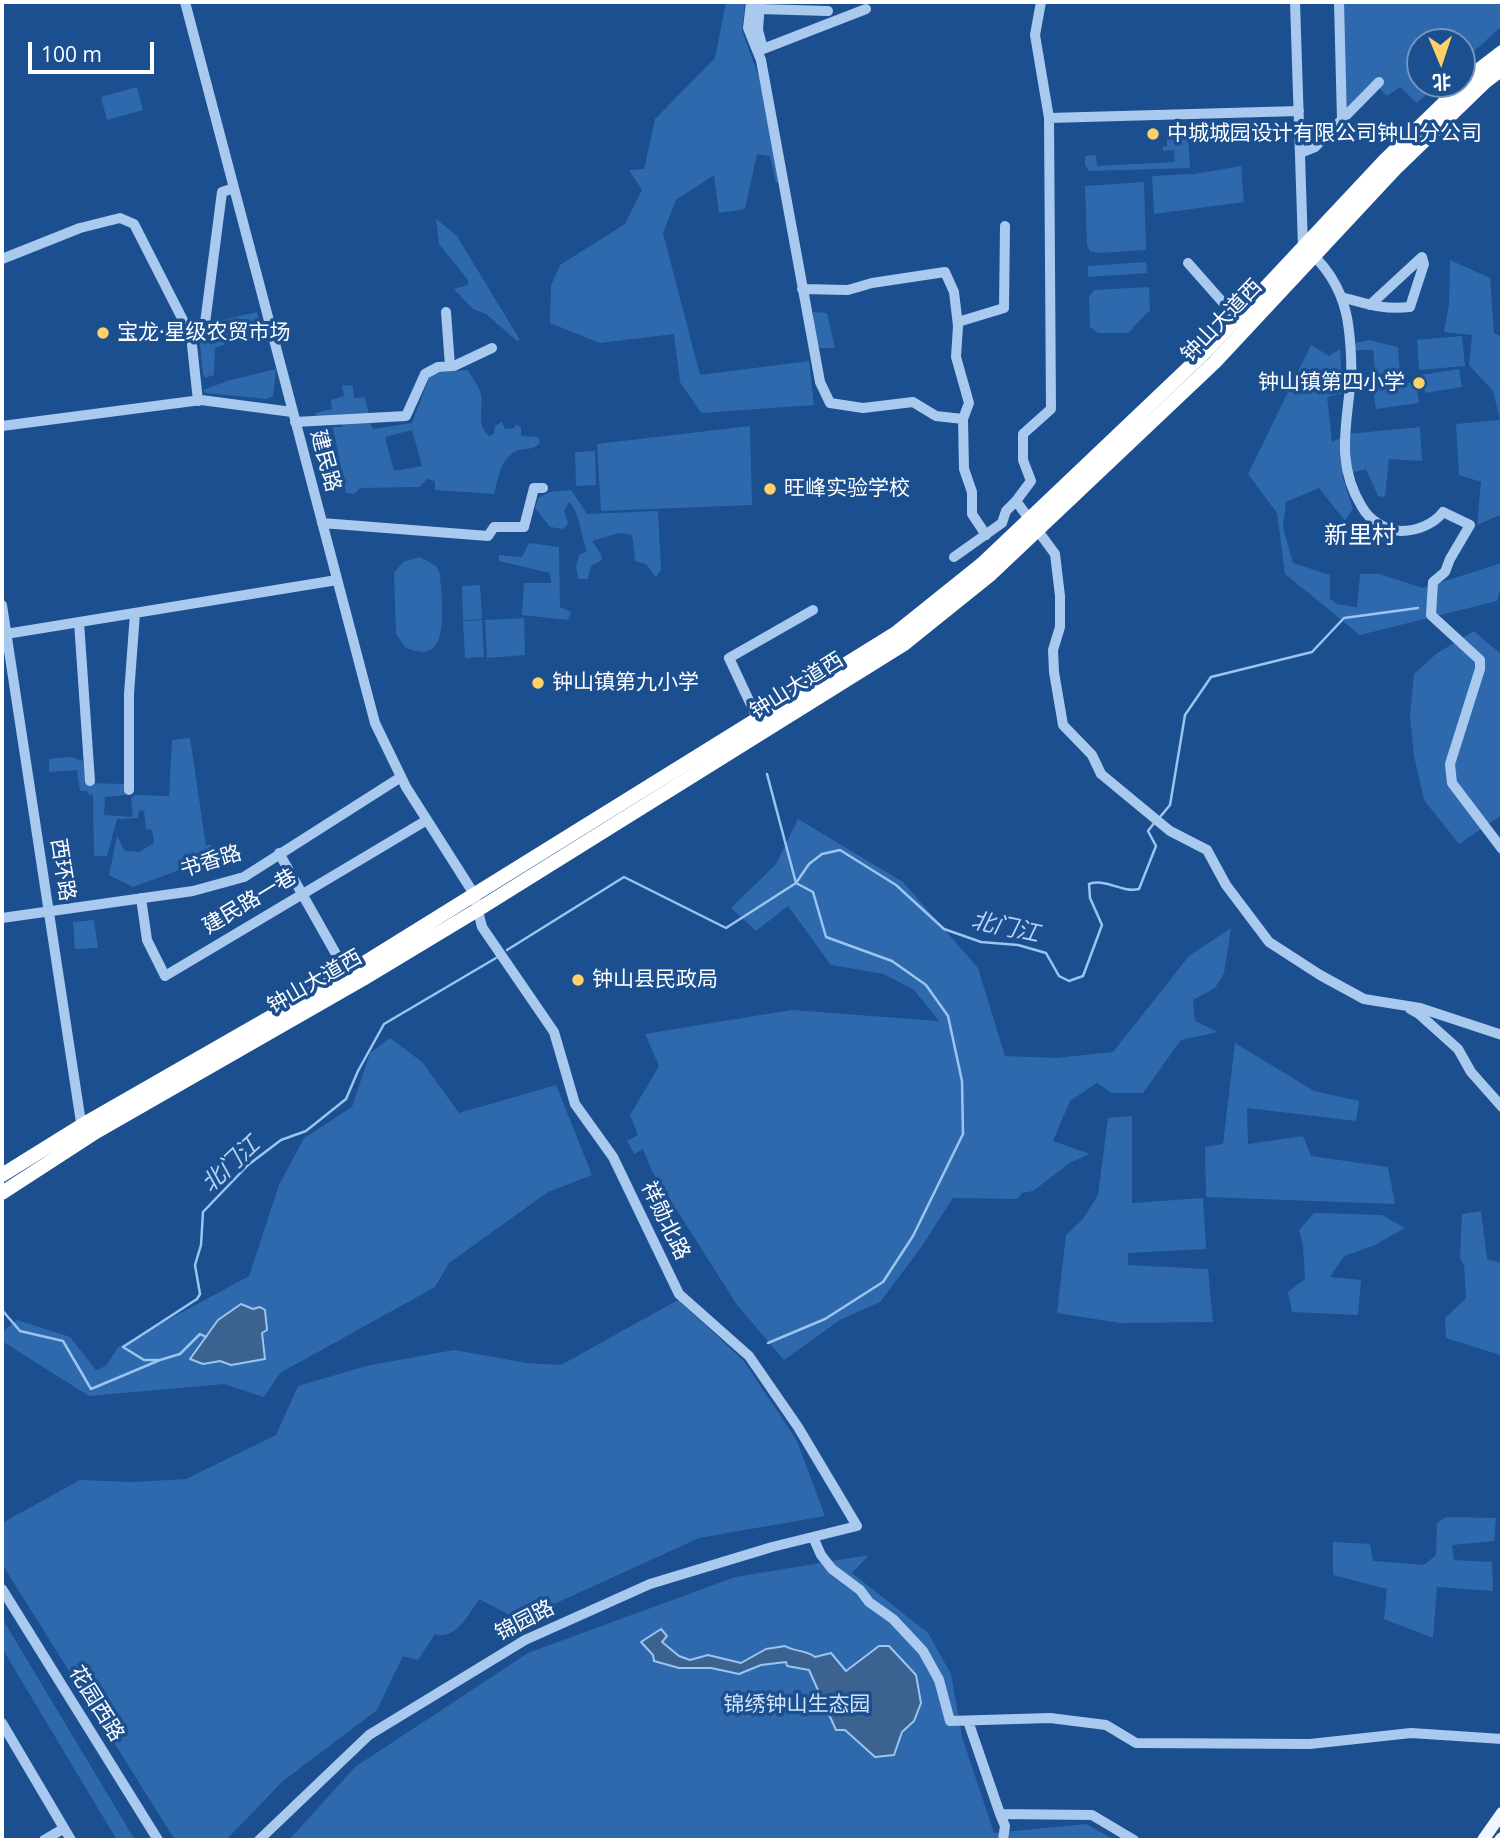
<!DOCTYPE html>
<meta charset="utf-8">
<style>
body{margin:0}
#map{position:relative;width:1504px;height:1842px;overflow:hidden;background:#1b4f8f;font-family:"Open Sans","Noto Sans SC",sans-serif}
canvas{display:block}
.frame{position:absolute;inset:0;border:4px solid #fff;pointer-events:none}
.north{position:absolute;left:1406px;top:28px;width:70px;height:70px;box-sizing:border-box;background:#1b4f8f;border:2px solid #7695bc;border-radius:50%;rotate:178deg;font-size:19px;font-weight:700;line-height:28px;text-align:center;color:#fff}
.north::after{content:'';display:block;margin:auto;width:24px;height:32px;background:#ffd166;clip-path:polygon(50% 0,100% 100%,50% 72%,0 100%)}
.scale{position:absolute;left:28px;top:42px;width:126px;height:32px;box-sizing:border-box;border:4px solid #fff;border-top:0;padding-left:9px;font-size:21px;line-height:24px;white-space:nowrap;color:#fff;-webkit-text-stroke:5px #1b4f8f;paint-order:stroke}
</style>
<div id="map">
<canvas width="1504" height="1842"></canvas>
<div class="frame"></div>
<div class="north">北</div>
<div class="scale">100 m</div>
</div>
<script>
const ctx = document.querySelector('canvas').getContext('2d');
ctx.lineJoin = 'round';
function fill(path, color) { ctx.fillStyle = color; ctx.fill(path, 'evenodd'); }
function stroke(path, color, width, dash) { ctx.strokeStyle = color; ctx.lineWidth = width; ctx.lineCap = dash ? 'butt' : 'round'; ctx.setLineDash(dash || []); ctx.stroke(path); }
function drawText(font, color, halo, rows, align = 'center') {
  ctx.font = font + ' "Open Sans","Noto Sans SC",sans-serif'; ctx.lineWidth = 7; ctx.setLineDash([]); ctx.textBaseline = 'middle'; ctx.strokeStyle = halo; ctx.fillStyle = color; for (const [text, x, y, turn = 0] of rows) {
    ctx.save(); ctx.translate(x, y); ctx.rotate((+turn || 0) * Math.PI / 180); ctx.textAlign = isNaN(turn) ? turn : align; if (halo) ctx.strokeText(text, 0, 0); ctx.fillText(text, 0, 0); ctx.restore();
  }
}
const green = new Path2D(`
 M726 2H745L742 30 759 78 780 182 776 183 770 156 757 154 745 209 719 213 714 175 676 200 663 233 700 375 809 361 814 405 701 413 680 382 674 334 600 343 550 323 551 286 560 265 625 224 642 190 629 170 644 169 655 119 715 58Z
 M1342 2H1502V26L1462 62V42H1420V84H1438L1417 103 1400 87 1387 96 1374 83 1347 111Z
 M137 87 143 110 107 120 101 97Z
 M1188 137 1190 168 1089 171 1085 165V156L1096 155 1097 166 1175 162 1174 150 1163 151V147L1167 146V139Z
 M1241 166 1244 202 1154 214 1152 176 1194 174Z
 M1144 182 1146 250 1099 253 1090 251 1087 245 1085 186Z
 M436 219 457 236 520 340 517 341 486 314 473 309 454 289 468 285V280L439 244Z
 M1450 260 1490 278 1494 333 1502 337V581L1497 601 1360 635 1285 574 1277 513 1248 474 1311 345 1329 356 1340 349 1343 393 1327 397 1332 442 1348 434 1420 427 1422 461 1389 459 1385 497 1378 496 1366 469 1342 475 1353 509 1345 521 1319 488 1286 502 1283 527 1293 563 1330 575V599L1337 604 1357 607 1360 574H1379L1423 588 1502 563V514L1477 525 1481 482 1459 475 1456 424 1500 420 1493 391 1469 365 1472 335 1444 332 1449 305Z
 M1146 262 1147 273 1088 277V266Z
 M1149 287 1150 310 1128 333H1098L1090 327 1089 297 1094 290Z
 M257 312 262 331 215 348 214 375 205 378 203 374 200 343 206 339C209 318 240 317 257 312Z
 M813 312 827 313 835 348H816Z
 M1462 336 1465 366 1419 370 1417 340Z
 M1369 340 1398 347 1400 376 1376 378 1373 350H1352L1355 343Z
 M276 369 273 396 266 399 206 393 203 390 227 381Z
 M1459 369 1462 387 1425 393 1422 375Z
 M468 370C472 377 477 384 480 391 485 408 475 423 489 436L494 434 495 426 502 422 505 429 515 428V425L521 427V436L538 437 540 443C532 450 528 448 519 450 501 455 498 479 494 494L435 490V481L427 479 419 487 360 488 354 494 346 493 333 427H343L339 416 316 417 315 413 332 409 331 400 344 396 342 385 353 386 354 398 364 397C370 409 367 418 373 429L412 423 431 373ZM412 430 422 466 394 471 385 437Z
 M1416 382 1419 403 1376 409 1373 388Z
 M750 426 752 505 601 511 597 444Z
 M595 451 596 485 576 486 575 452Z
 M571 490 587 514 658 511 661 570 656 577 646 564 635 561 632 535 619 533 592 541 601 554 602 560 591 566 588 579H578L576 566 579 555 587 551C580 534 581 515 569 502L564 511 568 523 564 529 550 527 535 508 538 498 550 492Z
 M529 543 559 547 560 607 571 612 568 620 522 615 524 583H551L550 573 499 561V555L522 557Z
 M420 557 436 566 440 574C441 600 454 671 405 647L396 634 394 573 403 562Z
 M480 585 482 619 463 620 462 586Z
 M524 618 525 655 487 658 485 620Z
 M482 620 484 657 465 658 463 621Z
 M1474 631 1502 655V815L1459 844 1424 800 1414 756 1410 716 1414 674 1436 654Z
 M190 738 206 846 211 844 215 857 133 887 109 875 117 836 125 851 139 852 154 843 152 830 146 829 144 811 139 810 138 818 117 819 107 856H94L93 795 88 794 87 791H80L77 770 49 772V759L71 757 83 761 86 783 125 784 126 795 102 797 105 798 104 815 133 817 131 798 135 795 169 796 172 740Z
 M798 819 903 882 978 968 1005 1056 1056 1058 1113 1052 1189 956 1231 928 1224 973 1215 988 1193 1000 1195 1021 1218 1032 1181 1040 1143 1093H1112L1097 1083 1070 1101 1053 1141 1090 1154 1071 1162 1033 1191 1022 1193 1017 1199 953 1198 920 1249 880 1302 840 1320 784 1360 737 1305 652 1171 643 1149 634 1154 627 1141 638 1135 630 1115 659 1066 645 1034 791 1010 939 1021 914 990 884 974 831 965 788 906 756 931 731 908 776 864Z
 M94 920 98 948 75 949 73 922Z
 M390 1038 422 1062 459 1113 556 1085 592 1175 548 1192 449 1263 435 1287 280 1373 264 1397 224 1384 89 1396 2 1341V1332L17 1320 70 1337 96 1370 106 1366 118 1347 249 1276 279 1185 304 1138 352 1107 370 1053Z
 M1235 1043 1314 1091 1359 1101 1356 1121 1247 1108 1248 1144 1303 1136 1311 1156 1388 1167 1395 1204 1206 1197 1205 1147 1223 1144Z
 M1132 1116V1203L1203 1198 1206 1249 1128 1253V1265L1208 1269 1213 1322 1120 1323 1057 1313 1066 1235 1083 1219 1098 1195 1108 1118Z
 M1481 1211 1487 1259 1502 1263 1500 1355 1446 1338 1445 1318 1466 1298 1464 1265 1460 1258 1462 1214Z
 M1314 1213 1382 1215 1405 1228 1375 1245 1344 1256 1330 1277 1361 1280 1358 1315 1292 1312 1288 1292 1305 1279 1303 1245 1299 1230Z
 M678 1300 744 1361 797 1441 825 1516 699 1538 519 1620 479 1599C468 1615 457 1640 435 1634L418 1660 403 1656 377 1710 283 1781 226 1840H175L2 1564V1523L80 1480 133 1482 186 1479 276 1435 298 1386 366 1366 454 1350 527 1363 561 1365Z
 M1446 1517 1496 1518 1494 1541 1452 1545 1454 1560 1492 1562 1493 1591 1437 1587 1433 1638 1384 1619 1387 1589 1333 1575V1542L1370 1544 1373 1561 1424 1565 1436 1555 1437 1523Z
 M869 1555 852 1573 928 1633 951 1674 962 1737 994 1833 1086 1824 1115 1840H289L355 1767 528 1653 735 1577Z
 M2 1618 135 1840H117L2 1648Z`);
const water = new Path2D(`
 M241 1304 253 1309 260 1307 265 1310 267 1330 262 1333 265 1359 231 1365 220 1361 203 1364 190 1359 218 1320Z
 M661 1629 667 1636 662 1642 679 1656 690 1660 708 1655 741 1663 766 1649 785 1646C795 1652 807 1650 815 1657L831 1653 846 1671 879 1646H889L916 1675 921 1703 914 1721 902 1732 894 1755 875 1757 845 1730H836L809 1670 787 1666 786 1662 761 1665 739 1674 711 1668H679L654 1661 653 1655 641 1642Z`);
const stream = new Path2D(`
 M767 774 796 883 813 892 826 937 892 961 926 985 948 1016 962 1081 963 1134 913 1236 883 1282 825 1319 768 1343
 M1160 817 1170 805 1185 715 1211 677 1312 652 1344 618 1418 608
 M507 950 624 877 726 928 796 883 809 864 822 854 840 850 896 885 944 929 981 942 1018 945 1046 953 1059 976 1069 981 1083 976 1102 925 1090 898 1089 884C1107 878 1121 893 1139 889L1156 846 1148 831 1155 822
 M2 1310 20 1331 63 1341 91 1389 160 1360H144L123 1347 197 1299 200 1294 195 1265 201 1245 203 1212 248 1165 281 1140 306 1131 346 1099 358 1071 384 1024 496 958
 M160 1360 180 1354 200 1334 206 1337`);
const minor = new Path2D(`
 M185 2 375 723 406 787 474 894 482 927 554 1032 575 1104 613 1157 679 1294 749 1356 798 1427 857 1526 772 1547 650 1584 525 1640 369 1735 259 1840
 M751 2 748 28 761 60 820 382 830 403 863 408 913 402 936 416 963 419 964 469 972 492V514L986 535
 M760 2 758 30 763 49 866 9
 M1041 2 1035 35 1049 118 1051 409 1023 434V460L1031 481 1016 501 1055 554 1060 596V627L1053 650 1054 672 1063 725 1092 755 1101 774 1170 831 1207 850 1226 885 1269 942 1320 975 1364 999 1420 1008 1502 1035
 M1295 2 1303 247C1325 263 1340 287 1346 313 1350 330 1352 360 1351 377 1347 425 1335 463 1362 507 1370 521 1385 530 1401 531 1417 531 1434 524 1443 512L1470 525 1450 559 1445 572 1433 582 1431 615 1480 660V669L1450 764 1452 783 1502 849
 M1339 2 1342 120
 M759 9 828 11
 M1049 118 1299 111
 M1300 153 1315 147 1379 82
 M2 259 80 228 120 218 134 224 191 336 198 401
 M1188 263 1241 323
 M802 289 848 290 872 283 945 272 954 292 958 326 956 357 969 403 963 419
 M1341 297C1368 304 1382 310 1410 307L1424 264 1422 257 1370 305
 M446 312 450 366
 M958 322 1004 308 1005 226
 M191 336 204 331 222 192 234 188
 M295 422 406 416 425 374 438 367 454 366 492 348
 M2 426 201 400 292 412
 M322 523 488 536 494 527H524L534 488H543
 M954 557 1002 523 1006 511 1016 501
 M2 605 82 1129
 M79 622 90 781
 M6 634 337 580
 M760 724 729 658 813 610
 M129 790V694L135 613
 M279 853 349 977
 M141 898 147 940 165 976 427 820
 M2 918 193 891 244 877 401 777
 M1410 1009 1419 1014 1458 1049 1471 1072 1502 1107
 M813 1537 821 1555 832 1569 860 1590 869 1602 893 1619 923 1651 939 1680 950 1721 1050 1718 1106 1725 1136 1743 1310 1744 1411 1733 1502 1739
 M2 1589 158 1840
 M968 1721 1000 1814 1092 1815 1134 1840
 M2 1723 71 1840
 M1000 1814 1005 1826 1003 1840
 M44 1840 63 1829`);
const major = new Path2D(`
 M1483 1840 1502 1813
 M1500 1840 1502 1838`);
const highway = new Path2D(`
 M2 1175 89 1121 356 968 896 633 982 564 1205 352 1385 160 1476 72 1502 52
 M2 1193 96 1132 363 979 479 909 904 644 991 574 1215 362 1395 169 1485 82 1502 69`);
const markers = [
 [1153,134,7,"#ffd166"],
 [103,333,7,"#ffd166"],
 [1419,383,7,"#ffd166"],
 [770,489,7,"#ffd166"],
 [538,683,7,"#ffd166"],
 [578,980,7,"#ffd166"]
];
const poiNames = [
 ["中城城园设计有限公司钟山分公司",1167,134],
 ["宝龙·星级农贸市场",117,333],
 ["钟山镇第四小学",1405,383,"right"],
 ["旺峰实验学校",784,489],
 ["钟山镇第九小学",552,683],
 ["钟山县民政局",592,980]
];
const streetNames = [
 ["钟山大道西",1222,321,-46],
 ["建民路",325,461,75],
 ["钟山大道西",797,686,-32],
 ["书香路",211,862,-17],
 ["西环路",62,870,81],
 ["建民路一巷",250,902,-31],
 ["钟山大道西",315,982,-30],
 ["祥勋北路",665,1221,64],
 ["锦园路",525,1621,-27],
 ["花园西路",96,1704,58]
];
const parkNames = [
 ["锦绣钟山生态园",797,1705]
];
const waterNames = [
 ["北门江",1005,928,12],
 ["北门江",231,1165,-43]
];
const quarterNames = [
 ["新里村",1360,536]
];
fill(green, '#2e69ad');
fill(water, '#3c6290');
stroke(water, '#9cc4f0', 2);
stroke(stream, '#9cc4f0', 2.5);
stroke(minor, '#a9c9ee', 10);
stroke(major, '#f0f6ff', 12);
stroke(highway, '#fff', 14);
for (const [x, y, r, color] of markers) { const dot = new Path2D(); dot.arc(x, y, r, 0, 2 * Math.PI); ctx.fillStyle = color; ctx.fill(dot); stroke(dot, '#1b4f8f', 2.5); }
drawText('21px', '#fff', '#1b4f8f', poiNames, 'left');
drawText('21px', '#fff', '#1b4f8f', streetNames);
drawText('21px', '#cfe3fa', '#1b4f8f', parkNames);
drawText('italic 23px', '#b5d3f5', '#1b4f8f', waterNames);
drawText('24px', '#fff', '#1b4f8f', quarterNames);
</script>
